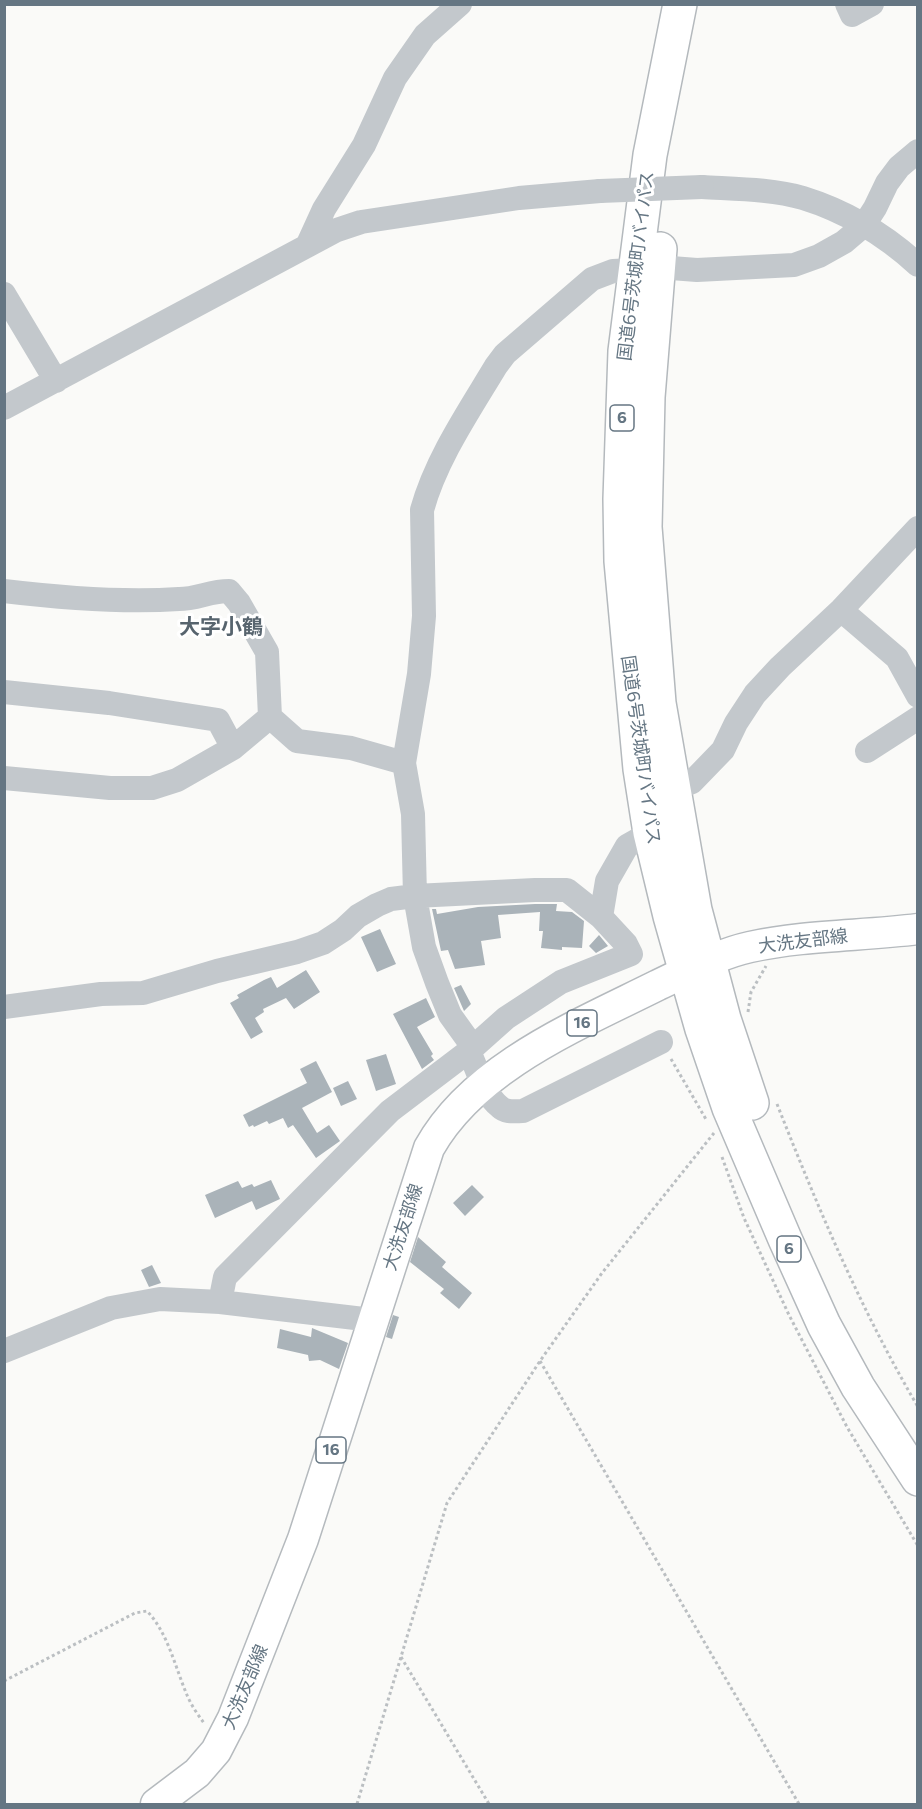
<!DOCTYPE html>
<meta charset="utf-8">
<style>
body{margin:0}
#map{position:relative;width:922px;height:1809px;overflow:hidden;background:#fafaf8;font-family:Commissioner,sans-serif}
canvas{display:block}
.frame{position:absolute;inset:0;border:6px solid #657683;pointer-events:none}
</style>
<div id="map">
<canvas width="922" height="1809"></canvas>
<div class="frame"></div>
</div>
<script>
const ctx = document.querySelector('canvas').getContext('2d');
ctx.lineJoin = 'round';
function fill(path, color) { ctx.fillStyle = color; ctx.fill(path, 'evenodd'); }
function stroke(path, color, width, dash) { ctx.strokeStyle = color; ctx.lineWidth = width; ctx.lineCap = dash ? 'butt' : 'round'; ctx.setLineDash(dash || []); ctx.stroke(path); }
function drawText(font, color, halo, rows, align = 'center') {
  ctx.font = font + ' Commissioner,"Noto Sans JP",sans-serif'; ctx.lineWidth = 6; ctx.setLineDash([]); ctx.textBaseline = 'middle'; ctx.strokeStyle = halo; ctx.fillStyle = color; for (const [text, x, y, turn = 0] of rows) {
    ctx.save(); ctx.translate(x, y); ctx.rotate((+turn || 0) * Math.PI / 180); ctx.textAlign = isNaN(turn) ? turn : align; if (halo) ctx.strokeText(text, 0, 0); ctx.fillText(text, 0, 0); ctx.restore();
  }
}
const building = new Path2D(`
 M535 904H557L556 911 572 912 584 921 582 948 562 947V950L541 948 543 931H539L540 912 498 915 501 938 481 941 485 965 455 969 448 950 441 951 432 909H436L437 914 478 907Z
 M380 929 396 964 377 972 361 937Z
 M599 935 608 946 596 953 589 946Z
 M306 970 320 992 294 1009 286 998 263 1009 264 1012 255 1018 263 1032 251 1039 230 1003 239 998 237 995 264 980 271 977 277 988Z
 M461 985 471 1004 464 1011 454 988Z
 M426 998 435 1017 417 1027 433 1054 431 1056 434 1060 422 1069 393 1014Z
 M386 1054 396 1084 376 1091 366 1060Z
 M316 1061 332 1092 302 1108 317 1133 329 1125 340 1141 316 1158 293 1125 288 1128 283 1118 269 1124 267 1121 254 1127 253 1125 249 1127 243 1115 307 1083 300 1069Z
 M348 1081 357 1099 341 1106 333 1088Z
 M271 1180 280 1199 256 1210 252 1201 215 1218 205 1195 238 1181 242 1188 252 1184 254 1187Z
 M472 1185 484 1197 465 1216 453 1203Z
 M418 1237 446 1262 442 1267 472 1293 459 1309 440 1293 444 1289 410 1262Z
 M152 1265 161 1283 149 1287 141 1270Z
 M393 1315 399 1317 392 1339 386 1337Z
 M312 1328 348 1343 339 1369 320 1360 309 1361 308 1355 277 1348 280 1329 311 1337Z`);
const path = new Path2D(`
 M748 1012 751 992 766 966
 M671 1059 707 1121
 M777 1104C818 1208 861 1310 918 1407
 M722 1157 744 1218 789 1315 847 1427 918 1546
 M540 1361 799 1804
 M401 1657 489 1804
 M4 1681 135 1613 147 1611C168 1633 175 1667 187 1695 191 1705 198 1715 204 1723
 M357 1804 447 1503 540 1361 602 1273 714 1133
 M916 1804H918`);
const minor = new Path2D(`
 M847 4 852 15 872 4
 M702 187C735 189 772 189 803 198 845 211 885 235 918 265
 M308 244 324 209 364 145 395 78 425 35 460 4
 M4 294 56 381
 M4 408 337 230 361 222 519 198 600 191
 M4 591C62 598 121 603 179 599 197 599 210 591 229 591L239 603 267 652 270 717 297 741 351 748 404 763
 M841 610 897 658 918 696
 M4 692 109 703 218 720 233 748
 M867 751 918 718
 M4 778 110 788H152L177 780 233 748 270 717
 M674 789 692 782 723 750 736 723 755 694 780 667 841 610 918 528
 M601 917 607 881 627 846 650 833
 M4 1007 101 994 143 993 217 971 297 952 323 943 343 930 358 916 377 905 391 899 415 896 535 890H567L601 917 626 944 631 954 561 982 506 1018 469 1051 390 1111 225 1277 220 1302
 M473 1047 450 1015 437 983 424 947 415 896 413 814 404 763 419 674 424 616 422 510C436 459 469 411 496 366L505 354 592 279 613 271 671 268 697 270 794 265 819 256 844 242 864 225 875 208 887 183 899 167 918 151
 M469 1051C477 1069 484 1095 500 1107 506 1113 516 1111 523 1111L661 1042
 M4 1351 111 1308 160 1299 220 1302 372 1320`);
const major = new Path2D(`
 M156 1804 197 1773 216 1751 233 1718 303 1539 429 1148C474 1067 578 1025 658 985 688 971 718 954 750 947 805 935 862 936 918 929`);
const highway = new Path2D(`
 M680 4 650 155 625 351 620 499 621 561 640 769 650 833 670 916 702 1029 729 1108 785 1239 824 1325 858 1387 918 1479
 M660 249 648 397 645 527 659 703 695 910 724 1019 752 1103`);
const minorBridge = new Path2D(`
 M600 191 702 187`);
const shields = [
 [622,418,24],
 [582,1023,30],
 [789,1249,24],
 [331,1450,30]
];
const shieldNames = [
 ["6",622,418],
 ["16",582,1023],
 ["6",789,1249],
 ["16",331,1450]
];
const streetNames = [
 ["国道6号茨城町バイパス",636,266,-83],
 ["国道6号茨城町バイパス",641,750,82],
 ["大洗友部線",803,941,-7],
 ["大洗友部線",403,1227,-72],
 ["大洗友部線",245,1687,-67]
];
const quarterNames = [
 ["大字小鶴",221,627]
];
fill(building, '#aab3b9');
stroke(major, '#b5babe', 33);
stroke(highway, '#b4b9bd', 36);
stroke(path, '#bbbfc2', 3, [3, 3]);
stroke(minor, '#c3c8cc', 24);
stroke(major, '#fff', 30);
stroke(highway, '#fff', 33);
stroke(minorBridge, '#c3c8cc', 24);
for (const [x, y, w] of shields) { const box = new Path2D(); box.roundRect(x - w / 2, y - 13, w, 26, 4.5); ctx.fillStyle = '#fff'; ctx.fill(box); stroke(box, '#657683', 1.5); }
drawText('bold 16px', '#657683', null, shieldNames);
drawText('18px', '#657683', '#fff', streetNames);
drawText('bold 21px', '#57646e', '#fff', quarterNames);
</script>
